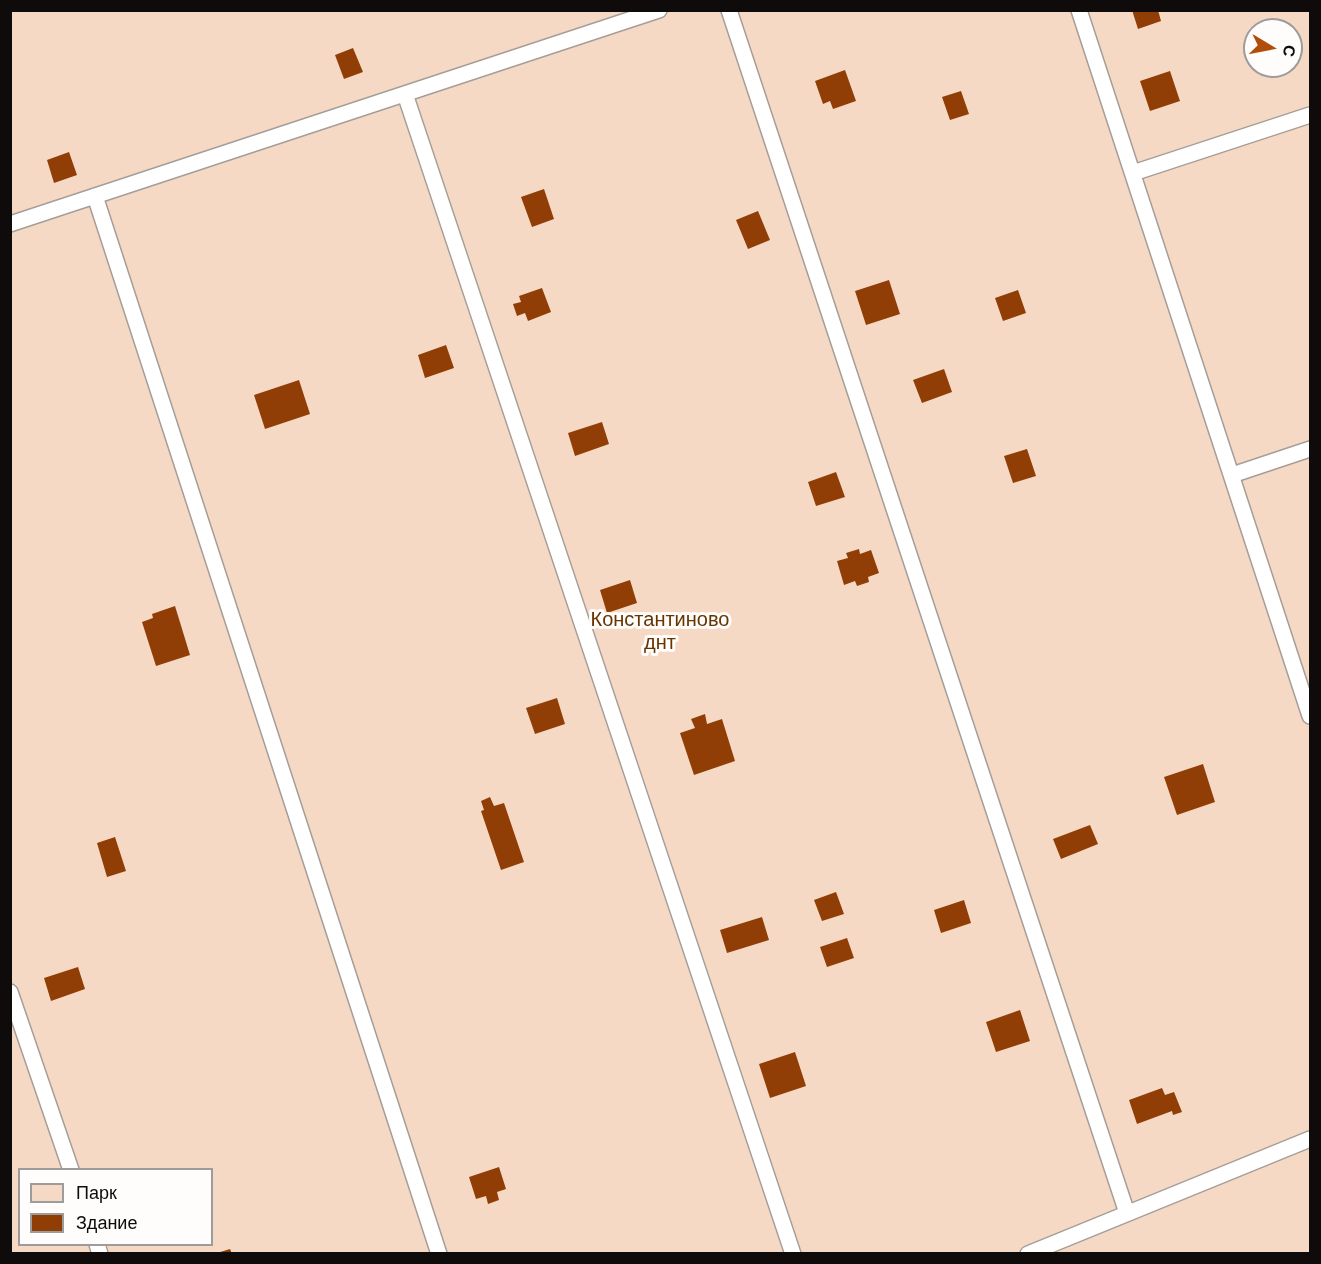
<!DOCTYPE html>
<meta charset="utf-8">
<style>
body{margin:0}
#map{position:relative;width:1321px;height:1264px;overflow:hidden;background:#f6eee8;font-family:Arial,sans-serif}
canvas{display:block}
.frame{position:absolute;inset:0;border:12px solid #0e0b0a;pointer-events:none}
.legend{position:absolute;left:18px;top:1168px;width:195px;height:78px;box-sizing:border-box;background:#fefdfb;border:2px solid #9e9c9b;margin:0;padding:8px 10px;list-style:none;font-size:18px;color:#0e0b0a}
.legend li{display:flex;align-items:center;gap:12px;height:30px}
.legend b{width:30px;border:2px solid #9e9c9b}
.north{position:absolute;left:1243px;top:18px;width:60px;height:60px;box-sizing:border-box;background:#fefdfb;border:2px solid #9e9c9b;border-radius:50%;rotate:100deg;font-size:16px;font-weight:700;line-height:24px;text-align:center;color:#0e0b0a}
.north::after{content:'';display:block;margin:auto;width:21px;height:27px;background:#b04f0c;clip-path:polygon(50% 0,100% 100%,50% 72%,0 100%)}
</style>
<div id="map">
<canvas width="1321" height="1264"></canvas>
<div class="frame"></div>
<ul class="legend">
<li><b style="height:16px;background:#f6d9c4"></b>Парк</li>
<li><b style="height:16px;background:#903e05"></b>Здание</li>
</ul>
<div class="north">С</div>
</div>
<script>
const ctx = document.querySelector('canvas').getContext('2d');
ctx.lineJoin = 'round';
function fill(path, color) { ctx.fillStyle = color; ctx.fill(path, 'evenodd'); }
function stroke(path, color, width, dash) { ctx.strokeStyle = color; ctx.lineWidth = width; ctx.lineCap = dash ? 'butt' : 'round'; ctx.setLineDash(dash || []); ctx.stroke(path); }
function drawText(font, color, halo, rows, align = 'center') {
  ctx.font = font + ' Arial,sans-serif'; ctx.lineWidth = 6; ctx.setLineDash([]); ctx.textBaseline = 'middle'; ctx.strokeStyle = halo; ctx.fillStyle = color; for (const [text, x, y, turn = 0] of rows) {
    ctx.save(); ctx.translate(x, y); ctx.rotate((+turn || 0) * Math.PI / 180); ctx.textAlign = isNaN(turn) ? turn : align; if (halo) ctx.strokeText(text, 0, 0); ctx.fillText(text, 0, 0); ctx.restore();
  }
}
const green = new Path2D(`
 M11 11H1310V1253H11ZM1255 30H1291V66H1255ZM20 1170H212V1244H20Z`);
const building = new Path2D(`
 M1132 10H1158L1161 21 1138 29Z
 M353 48 363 72 344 79 335 55Z
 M845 70 856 101 833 109 830 101 823 104 815 81Z
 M1170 71 1180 101 1150 111 1140 81Z
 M961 91 969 114 950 120 942 97Z
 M69 152 77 175 54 183 47 160Z
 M544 189 554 219 532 227 521 197Z
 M758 211 770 240 748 249 736 220Z
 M889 280 900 314 866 325 855 291Z
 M542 288 551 312 528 321 525 313 517 316 513 304 521 302 519 296Z
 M1018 290 1026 313 1003 321 995 298Z
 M446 345 454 368 425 378 418 355Z
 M944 369 952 392 922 403 913 380Z
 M299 380 310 414 265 429 254 395Z
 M602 422 609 444 575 456 568 433Z
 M1027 449 1036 476 1013 483 1004 456Z
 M836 472 845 497 816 506 808 482Z
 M859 549 860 554 871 550 879 573 868 577 869 582 857 586 855 581 844 585 837 561 848 558 846 553Z
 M630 580 637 603 607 613 600 590Z
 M175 606 190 655 156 666 142 622 153 618 152 614Z
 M557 698 565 724 535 734 526 708Z
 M705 714 707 724 722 719 735 761 694 775 680 733 695 728 691 719Z
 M1203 764 1215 802 1177 815 1164 777Z
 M490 797 494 806 504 803 524 862 501 870 481 811 484 810 481 801Z
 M1090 825 1098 844 1061 859 1053 839Z
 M115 837 126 871 107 877 97 843Z
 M836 892 844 914 822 921 814 900Z
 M964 900 971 923 941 933 934 910Z
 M762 917 769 940 727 953 720 930Z
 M847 938 854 958 827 967 820 947Z
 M78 967 85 989 51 1001 44 978Z
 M1020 1010 1030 1041 996 1052 986 1022Z
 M795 1052 806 1086 770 1098 759 1064Z
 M1162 1088 1165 1095 1174 1092 1182 1112 1173 1115 1172 1111 1137 1124 1129 1100Z
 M499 1167 506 1189 497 1192 499 1200 488 1204 486 1196 476 1199 469 1177Z
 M230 1249 232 1254H217V1253Z`);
const lane = new Path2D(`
 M729 10 1127 1213
 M1079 10 1310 716
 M405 94 793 1254
 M1133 173 1310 115
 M95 196 439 1254
 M10 224 659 10
 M1232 475 1310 449
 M10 992 71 1170
 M97 1244 100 1254
 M1028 1254 1310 1139`);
const parkNames = [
 ["Константиново",660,620],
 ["днт",660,643]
];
fill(green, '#f6d9c4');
fill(building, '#903e05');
stroke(lane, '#a59e98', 18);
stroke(lane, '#fff', 15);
drawText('20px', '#683500', '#fefdfb', parkNames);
</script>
